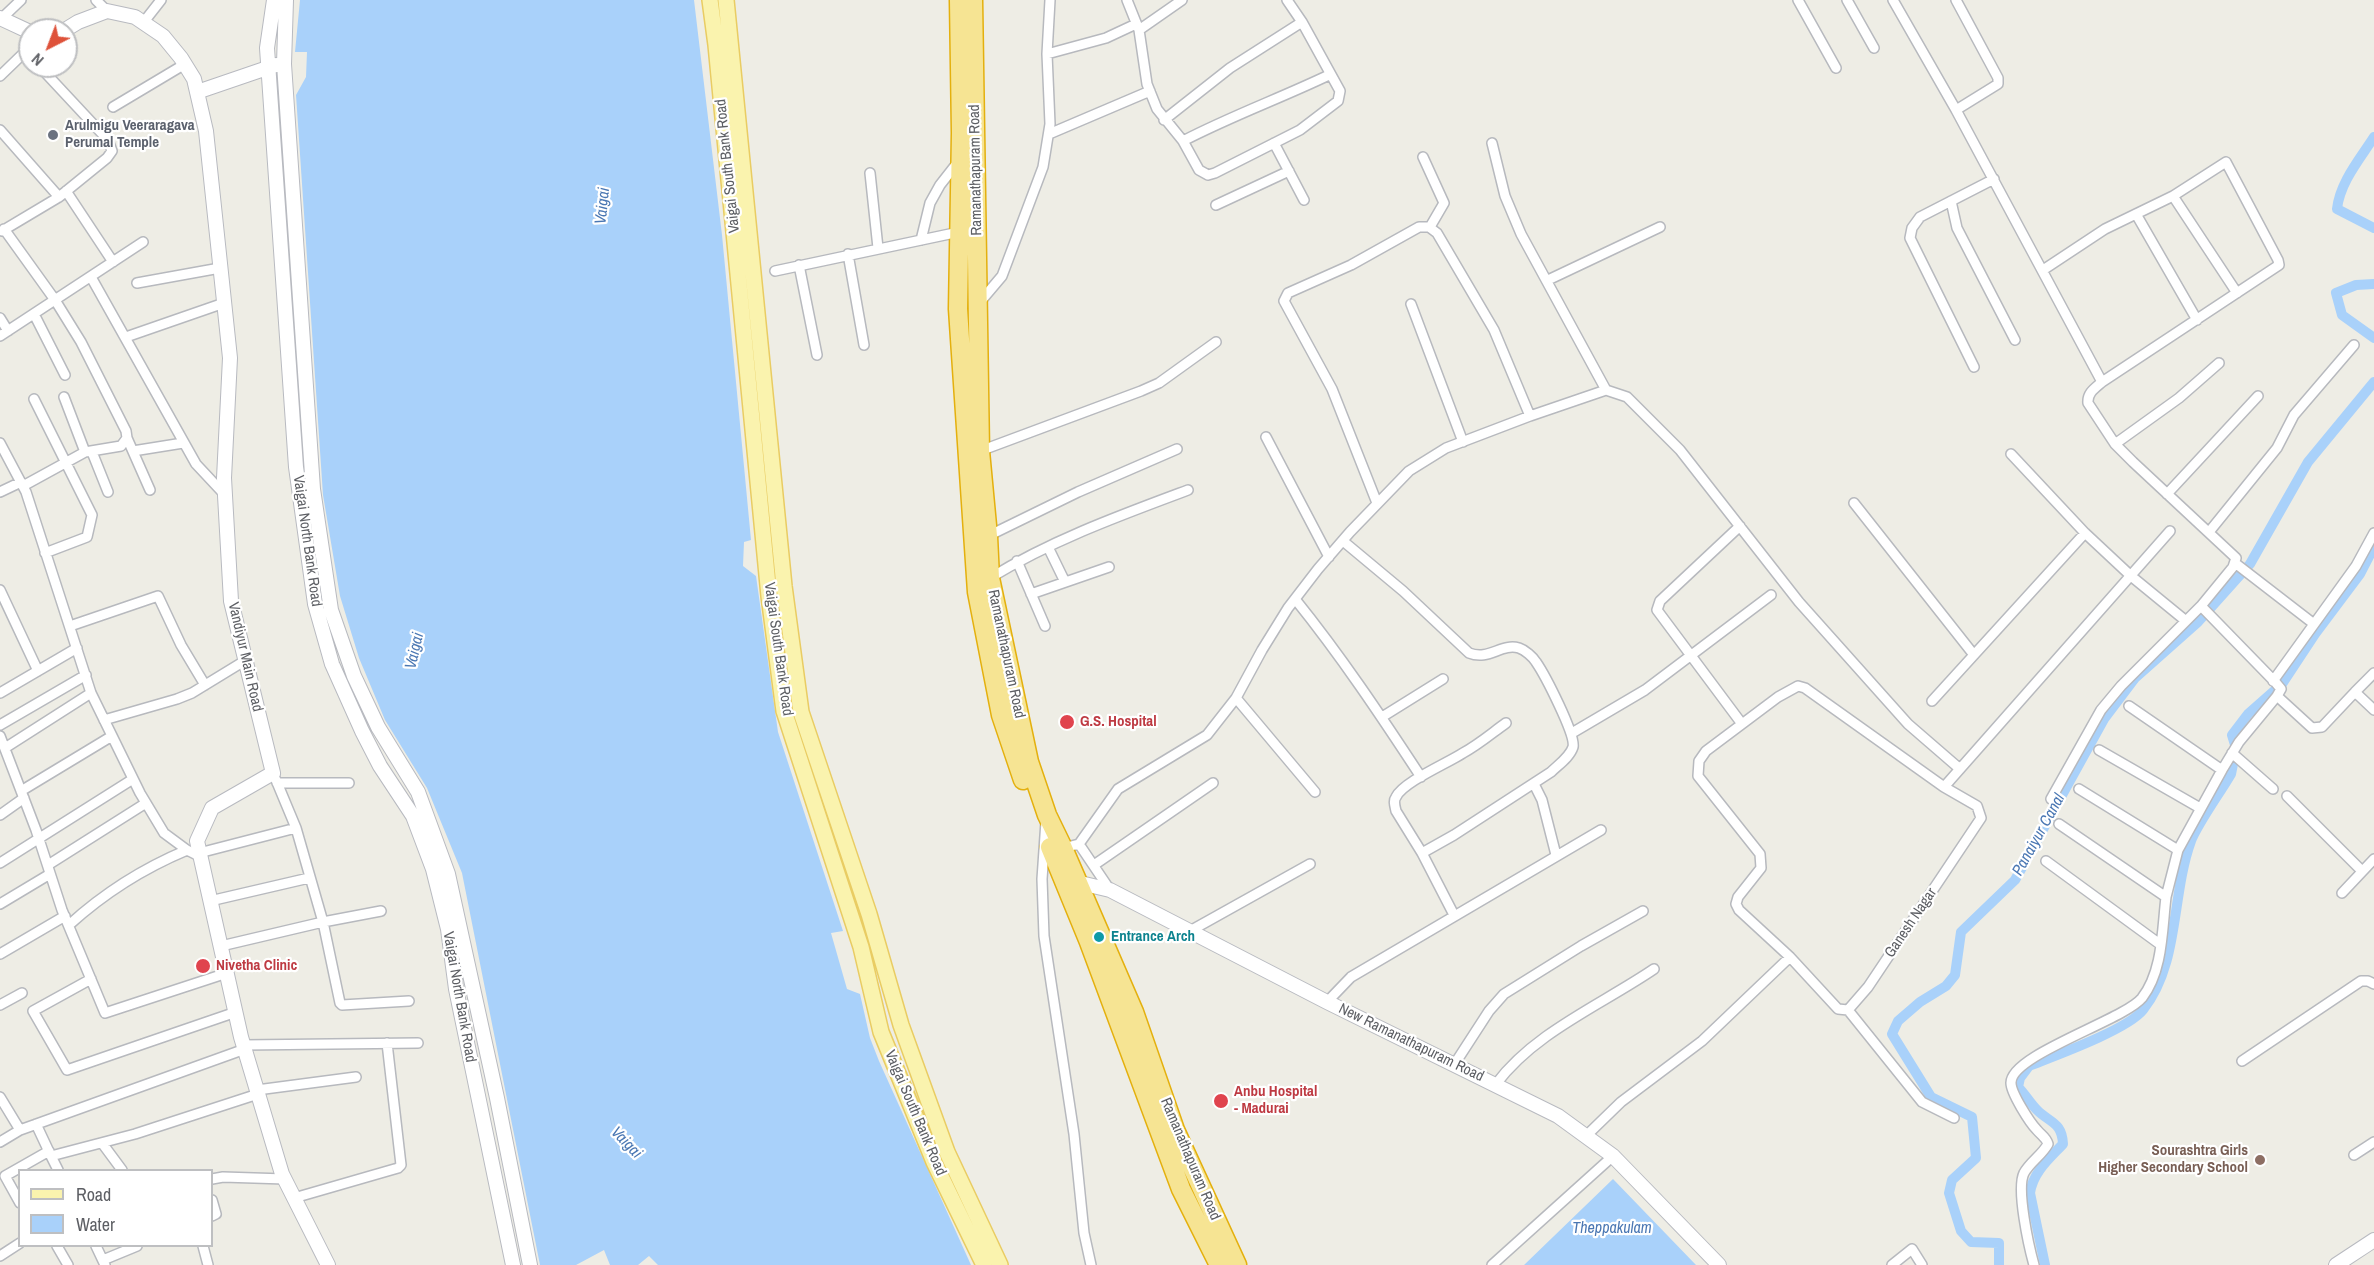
<!DOCTYPE html>
<style>
body{margin:0}
#map{position:relative;width:2374px;height:1265px;overflow:hidden;background:#eeede5;font-family:"Archivo Narrow",sans-serif}
canvas{display:block}
.legend{position:absolute;left:18px;top:1169px;width:195px;height:78px;box-sizing:border-box;background:#fff;border:2px solid #bebfc1;margin:0;padding:8px 10px;list-style:none;font-size:18px;color:#5d5f64}
.legend li{display:flex;align-items:center;gap:12px;height:30px}
.legend b{width:30px;border:2px solid #bebfc1}
.north{position:absolute;left:18px;top:18px;width:60px;height:60px;box-sizing:border-box;background:#fff;border:2px solid #bebfc1;border-radius:50%;rotate:222deg;font-size:16px;font-weight:700;line-height:24px;text-align:center;color:#5d5f64}
.north::after{content:'';display:block;margin:auto;width:21px;height:27px;background:#de523a;clip-path:polygon(50% 0,100% 100%,50% 72%,0 100%)}
</style>
<div id="map">
<canvas width="2374" height="1265"></canvas>
<ul class="legend">
<li><b style="height:8px;background:#faf3ae"></b>Road</li>
<li><b style="height:16px;background:#a9d1fa"></b>Water</li>
</ul>
<div class="north">N</div>
</div>
<script>
const ctx = document.querySelector('canvas').getContext('2d');
ctx.lineJoin = 'round';
function fill(path, color) { ctx.fillStyle = color; ctx.fill(path, 'evenodd'); }
function stroke(path, color, width, dash) { ctx.strokeStyle = color; ctx.lineWidth = width; ctx.lineCap = dash ? 'butt' : 'round'; ctx.setLineDash(dash || []); ctx.stroke(path); }
function drawText(font, color, halo, rows, align = 'center') {
  ctx.font = font + ' "Archivo Narrow",sans-serif'; ctx.lineWidth = 4.5; ctx.setLineDash([]); ctx.textBaseline = 'middle'; ctx.strokeStyle = halo; ctx.fillStyle = color; for (const [text, x, y, turn = 0] of rows) {
    ctx.save(); ctx.translate(x, y); ctx.rotate((+turn || 0) * Math.PI / 180); ctx.textAlign = isNaN(turn) ? turn : align; if (halo) ctx.strokeText(text, 0, 0); ctx.fillText(text, 0, 0); ctx.restore();
  }
}
const water = new Path2D(`
 M300 0H694L722 235 751 540 744 542 743 566 756 576 778 732 843 931 831 933 847 989 860 994 870 1038 879 1061 971 1265H658L649 1256 638 1265H610L604 1250 576 1265H540L462 873 427 788 385 720 359 658 340 596 323 495 296 95 306 77 307 52H295Z
 M1613 1179 1696 1265H1524Z`);
const canal = new Path2D(`
 M2374 137C2360 159 2340 182 2337 209L2374 228
 M2374 284 2356 285 2336 293 2342 315 2374 338
 M2236 748 2232 735 2248 714 2282 684 2315 634 2360 574 2374 547
 M1999 1265V1243L1971 1242 1961 1231 1949 1193 1952 1180 1976 1158 1972 1117 1931 1097 1892 1034 1898 1021 1920 1002 1946 986 1955 975 1961 932 2015 880 2104 719 2135 678 2198 622 2250 564 2308 462 2374 382
 M2045 1265 2030 1193C2033 1172 2049 1159 2063 1144 2062 1122 2050 1123 2037 1110 2030 1103 2025 1094 2018 1087L2020 1078 2029 1066C2054 1056 2127 1030 2143 1010 2180 963 2171 896 2191 841 2198 823 2220 793 2231 774L2233 764`);
const street = new Path2D(`
 M96 0 107 11
 M1127 0 1139 30 1147 84 1157 109 1183 141 1199 170 1208 175 1215 173 1300 130 1338 101 1340 91 1302 22 1287 0
 M1798 0 1836 68
 M1847 0 1874 48
 M1893 0 1956 110 2102 382
 M1956 0 1998 78V84L1956 110
 M0 20 21 0
 M143 23 161 0
 M1139 30 1182 0
 M1047 54 1106 38 1136 24
 M0 76 30 47
 M113 107 185 64
 M1164 120 1230 68 1302 22
 M0 130 59 197 107 158 112 151 108 140 39 66
 M1049 134 1150 91
 M1183 141C1231 116 1281 98 1329 75
 M1274 143 1304 200
 M1492 143 1505 196 1521 234 1606 390
 M1423 157 1444 203 1430 227
 M870 173 878 248
 M66 191 113 262
 M2173 196 2226 162 2278 260 2279 265 2102 382C2095 388 2087 393 2088 403L2115 444 2133 462 2236 558 2233 567 2201 606
 M1951 201 1957 228 2015 340
 M1216 205 1289 171
 M2136 214 2197 320
 M4 229 55 300 81 342 126 431 127 438 121 446 85 452 23 486
 M2 231 59 197
 M921 240 930 203 940 185 958 162
 M848 254 864 345
 M799 265 817 355
 M2043 270 2105 229 2173 196 2237 293
 M775 271 959 232
 M91 277 196 464 225 495
 M1548 280 1660 227
 M137 283 220 268
 M980 302 1002 276 1043 167 1050 124 1047 54 1050 0
 M1411 304 1463 442
 M34 314 65 375
 M0 318 8 331
 M0 336 143 242
 M126 337 224 303
 M1974 367 1910 238 1912 228 1920 217 1994 179
 M64 397 85 452
 M34 399 92 515 87 537 45 553
 M1266 437 1329 557
 M127 438 150 490
 M0 443 26 492 91 693 140 793 164 833 187 850 201 857
 M2115 444 2179 398 2219 363
 M133 451 183 443
 M980 451 1141 391 1159 383 1216 342
 M92 452 108 492
 M2011 454 2085 533 2131 576 2186 621 2201 606 2276 683 2281 689 2277 696 2312 728 2322 727 2355 692 2374 710
 M0 492 21 482
 M2167 494 2258 396
 M1377 503 1332 389 1284 301 1288 293 1351 265 1419 227H1429L1437 233 1494 330 1530 416
 M1854 503 1974 655
 M1740 526 1660 601 1657 610 1742 724
 M2209 532 2277 448 2294 415 2354 345
 M988 536 1078 492 1177 449
 M1343 541 1403 591 1469 653C1489 661 1501 643 1519 648 1525 650 1533 657 1536 662 1545 675 1576 735 1573 747 1570 757 1558 765 1551 772L1454 835 1422 853
 M1048 547 1065 582
 M1017 561 1045 626
 M2235 563 2314 624
 M990 578C1052 540 1121 515 1188 490
 M0 590 38 671
 M1031 594 1109 567
 M1295 599C1341 656 1381 716 1421 777
 M70 626 158 596 181 645 205 685
 M2273 681 2356 566 2374 533
 M2355 692 2374 673
 M0 693 77 648
 M1236 698 1315 792
 M1932 701 2085 533
 M2129 706 2222 770 2239 742 2277 696
 M1382 717 1443 679
 M104 720 177 699 192 693 246 660
 M0 725 86 675
 M1572 733 1645 690 1771 595
 M0 736 36 830 62 910 105 1013 227 973
 M5 748 91 693
 M2099 750 2200 808
 M2232 753 2273 789
 M276 780 296 828
 M277 783H349
 M1534 784 1542 800 1556 855
 M2079 789 2178 850 2222 770
 M21 791 112 736
 M2287 796 2362 871
 M2051 799 2101 710 2121 686 2186 621
 M0 815 24 798
 M1046 821 1042 879 1044 936 1074 1134 1084 1233 1091 1265
 M2059 824 2166 897 2178 850
 M1079 844 1110 890
 M1063 848 1079 844 1118 789 1207 735 1236 698 1262 650 1288 608 1318 569 1350 532 1409 471 1446 448 1530 416 1606 390 1627 397 1680 450 1799 602 1908 724 1960 769
 M199 853 296 828 323 922 340 1003 342 1005 409 1001
 M2046 861 2161 945
 M0 863 133 779
 M48 865 146 803
 M1094 865 1213 783
 M2342 893 2374 859
 M210 901 309 878
 M0 904 50 874
 M1454 915 1422 853 1396 811C1395 806 1393 801 1396 797 1403 782 1448 763 1463 753 1478 745 1492 733 1506 723
 M69 925C103 894 144 868 187 850
 M1190 931 1310 864
 M221 946 323 922 381 911
 M0 954 65 916
 M1790 957 1739 910 1736 904 1738 897 1761 868 1760 854 1698 776 1699 761 1706 751 1778 697 1798 686 1805 688 1944 787
 M91 979 33 1011 67 1070 236 1012
 M1327 1002 1351 977 1601 830
 M0 1005 22 993
 M1848 1010 1922 1102 1954 1118
 M244 1045 418 1043
 M2242 1061 2361 981H2368L2374 984
 M1454 1065 1489 1011 1504 994 1581 946 1643 911
 M1496 1084C1535 1032 1601 1005 1654 969
 M257 1090 356 1077
 M0 1097 20 1130 245 1049
 M36 1124 51 1156 135 1134 258 1094
 M1587 1135 1621 1102 1702 1041 1790 957 1838 1009 1848 1010 1868 987 1981 818 1977 806 1944 787 2170 531
 M0 1142 20 1130
 M102 1143 122 1170
 M2354 1155 2374 1142
 M51 1156 58 1170
 M212 1179 223 1177 285 1179
 M294 1198 398 1168 401 1165 387 1043
 M212 1200 216 1214 212 1216
 M20 1203 5 1176 49 1151
 M57 1246 68 1265
 M96 1246 105 1265
 M203 1246 208 1265
 M0 1256 20 1243
 M103 1260 137 1246
 M1492 1265 1613 1156
 M1892 1265 1912 1249 1922 1265
 M2034 1265C2029 1247 2016 1189 2024 1173 2030 1162 2042 1155 2048 1144 2046 1137 2042 1136 2037 1130 2030 1123 2011 1093 2011 1083 2010 1055 2124 1020 2142 998 2163 971 2162 930 2166 897`);
const secondary = new Path2D(`
 M274 0 267 48 296 467 315 604 332 664 362 731 380 766 413 816 433 869 448 929 456 989 513 1265
 M286 0 284 64 313 489 331 610 354 676 378 727 418 792 448 874 497 1098 530 1265
 M0 18 30 32
 M65 30 78 22 107 11 135 17 163 36 181 58 194 79 206 131 230 358 224 478 231 601 273 773 212 808 197 841 241 1037 282 1174 328 1265
 M197 92 276 65
 M1072 881 1110 890 1327 1002 1558 1116 1613 1156 1719 1265
 M2336 1265 2374 1240`);
const primary = new Path2D(`
 M710 0 716 45 769 596 784 711 861 947 881 1032 934 1162 984 1265
 M726 0 784 586 801 712 869 914 901 1025 947 1152 1000 1265`);
const highway = new Path2D(`
 M959 0 961 133 958 309 977 592 1001 715 1023 780
 M973 0 980 451 988 536 990 578 1029 762 1047 815 1063 848 1134 1012 1175 1130 1237 1265
 M1050 847 1089 942 1181 1189 1219 1265`);
const markers = [
 [53,135,6,"#6b7280"],
 [1067,722,8,"#e0444e"],
 [1099,937,6,"#0f9aa8"],
 [203,966,8,"#e0444e"],
 [1221,1101,8,"#e0444e"],
 [2260,1160,6,"#8d6e63"]
];
const worshipNames = [
 ["Arulmigu Veeraragava",65,126],
 ["Perumal Temple",65,143]
];
const streetNames = [
 ["Vaigai South Bank Road",728,166,-96],
 ["Ramanathapuram Road",976,170,-91],
 ["Vaigai North Bank Road",307,541,82],
 ["Vaigai South Bank Road",778,649,82],
 ["Ramanathapuram Road",1006,654,78],
 ["Vandiyur Main Road",245,657,77],
 ["Ganesh Nagar",1911,923,-56],
 ["Vaigai North Bank Road",459,997,80],
 ["New Ramanathapuram Road",1411,1043,26],
 ["Vaigai South Bank Road",915,1113,67],
 ["Ramanathapuram Road",1190,1159,67]
];
const healthNames = [
 ["G.S. Hospital",1080,722],
 ["Nivetha Clinic",216,966],
 ["Anbu Hospital",1234,1092],
 ["- Madurai",1234,1109]
];
const cultureNames = [
 ["Entrance Arch",1111,937]
];
const educationNames = [
 ["Sourashtra Girls",2248,1151],
 ["Higher Secondary School",2248,1168]
];
const waterNames = [
 ["Vaigai",603,206,-84],
 ["Vaigai",415,651,-77],
 ["Panaiyur Canal",2039,835,-61],
 ["Vaigai",626,1143,46],
 ["Theppakulam",1612,1229]
];
fill(water, '#a9d1fa');
stroke(canal, '#a9d1fa', 10);
stroke(street, '#b7b9be', 12);
stroke(secondary, '#b8bac0', 16);
stroke(primary, '#e9cc63', 18);
stroke(highway, '#e4b00e', 21);
stroke(street, '#fff', 9);
stroke(secondary, '#fff', 14);
stroke(primary, '#faf3ae', 15);
stroke(highway, '#f6e493', 18);
for (const [x, y, r, color] of markers) { const dot = new Path2D(); dot.arc(x, y, r, 0, 2 * Math.PI); ctx.fillStyle = color; ctx.fill(dot); stroke(dot, '#fff', 2); }
drawText('bold 15px', '#5b616d', '#fff', worshipNames, 'left');
drawText('15px', '#5d5f64', '#fff', streetNames);
drawText('bold 15px', '#be3a42', '#fff', healthNames, 'left');
drawText('bold 15px', '#0d838f', '#fff', cultureNames, 'left');
drawText('bold 15px', '#785e54', '#fff', educationNames, 'right');
drawText('italic 16px', '#4a77b3', '#fff', waterNames);
</script>
